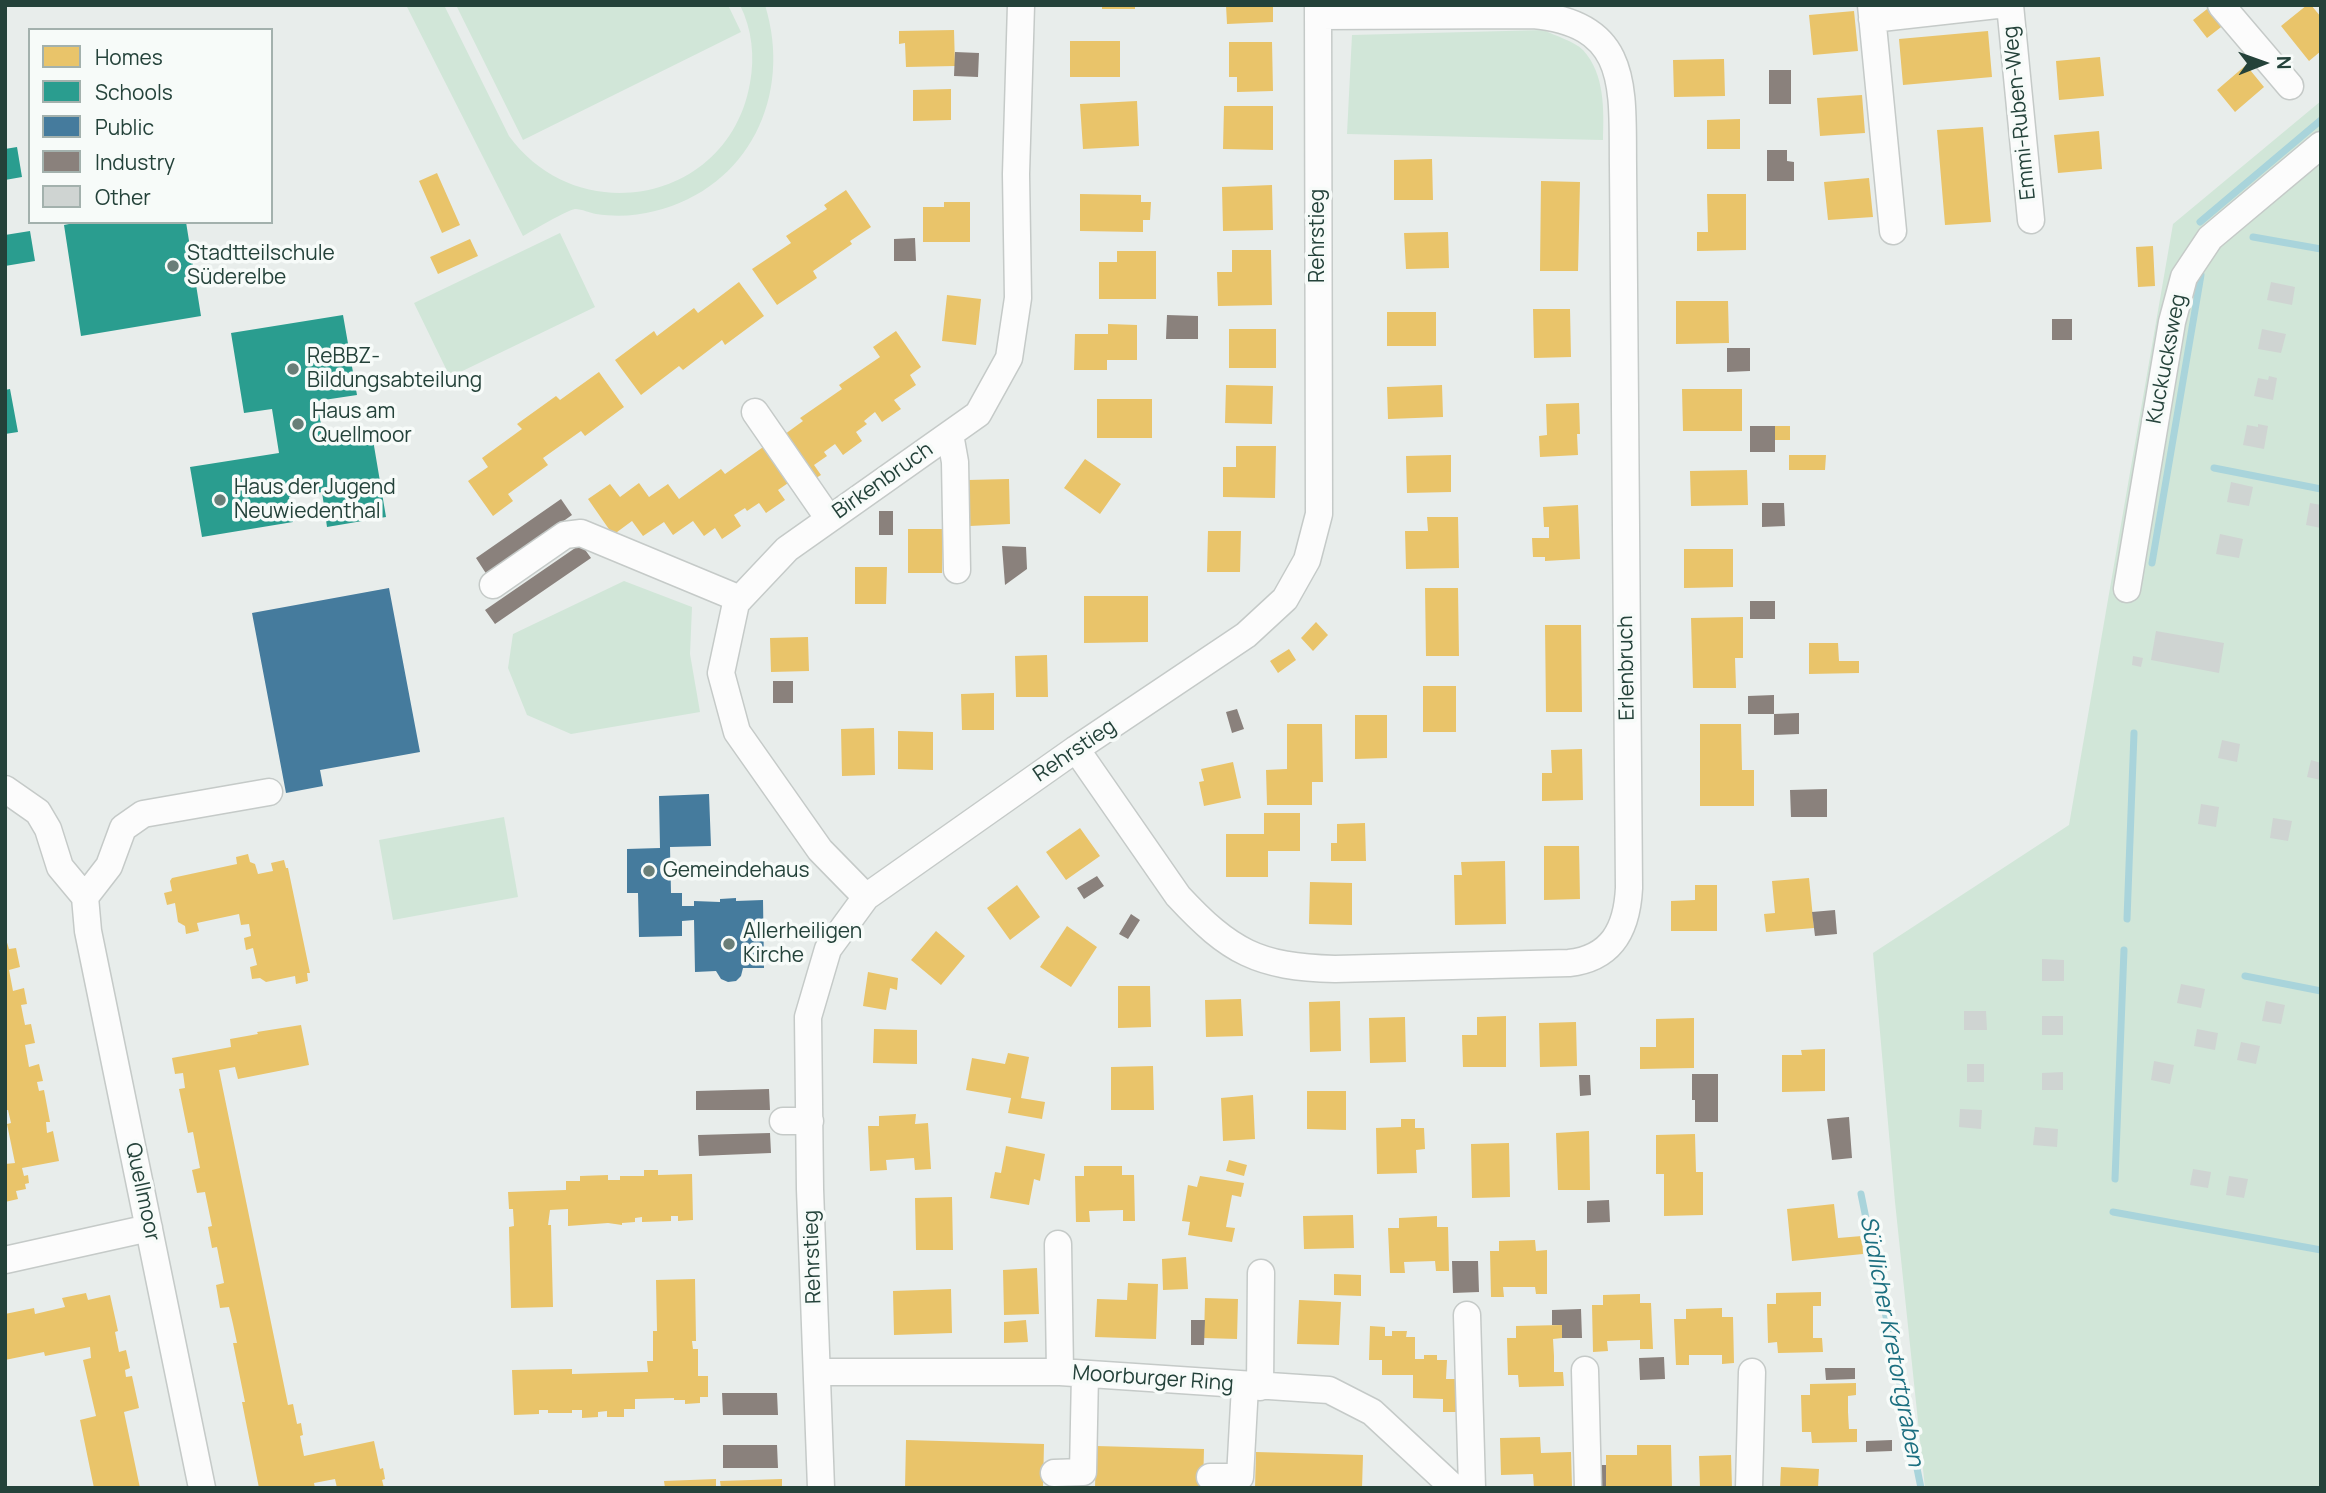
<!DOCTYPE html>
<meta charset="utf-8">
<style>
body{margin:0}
#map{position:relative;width:2326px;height:1493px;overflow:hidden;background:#e8edeb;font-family:Manrope,sans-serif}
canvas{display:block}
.frame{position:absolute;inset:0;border:7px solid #24423a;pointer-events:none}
.legend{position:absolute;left:28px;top:28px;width:245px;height:196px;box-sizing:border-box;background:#f7fbf9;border:2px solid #a3b1ad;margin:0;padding:9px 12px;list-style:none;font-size:21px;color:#24423a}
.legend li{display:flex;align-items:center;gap:14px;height:35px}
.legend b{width:35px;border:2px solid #a3b1ad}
.north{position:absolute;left:2228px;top:28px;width:70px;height:70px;-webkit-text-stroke:5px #f7fbf9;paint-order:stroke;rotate:89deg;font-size:19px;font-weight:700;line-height:28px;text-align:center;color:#24423a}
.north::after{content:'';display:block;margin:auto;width:24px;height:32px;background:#24423a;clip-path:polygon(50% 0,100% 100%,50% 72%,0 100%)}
</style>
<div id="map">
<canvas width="2326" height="1493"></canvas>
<div class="frame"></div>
<ul class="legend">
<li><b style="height:19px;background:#e9c46a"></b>Homes</li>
<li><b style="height:19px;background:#2a9d8f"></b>Schools</li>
<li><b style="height:19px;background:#457b9d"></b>Public</li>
<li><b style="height:19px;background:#8a817c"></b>Industry</li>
<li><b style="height:19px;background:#cfd4d2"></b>Other</li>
</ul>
<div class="north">N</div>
</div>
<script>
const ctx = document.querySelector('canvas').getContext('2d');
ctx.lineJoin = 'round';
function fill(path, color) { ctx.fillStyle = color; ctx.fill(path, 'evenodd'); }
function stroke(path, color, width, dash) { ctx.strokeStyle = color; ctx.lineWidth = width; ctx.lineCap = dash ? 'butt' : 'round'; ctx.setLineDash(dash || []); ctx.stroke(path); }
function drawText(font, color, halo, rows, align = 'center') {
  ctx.font = font + ' Manrope,sans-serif'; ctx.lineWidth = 7; ctx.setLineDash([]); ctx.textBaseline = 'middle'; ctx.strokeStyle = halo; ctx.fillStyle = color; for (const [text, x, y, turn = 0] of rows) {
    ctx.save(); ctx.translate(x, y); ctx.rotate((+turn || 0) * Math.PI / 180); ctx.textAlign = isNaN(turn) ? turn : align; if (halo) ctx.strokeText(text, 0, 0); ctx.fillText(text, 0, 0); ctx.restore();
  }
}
const green = new Path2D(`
 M406 5H444L509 136C578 231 729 203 750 83 755 57 752 29 740 5H765C793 95 749 188 655 211 636 216 616 217 596 214 590 213 582 209 575 209 567 210 532 231 523 236Z
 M456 5H728L741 32 523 140Z
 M1544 30C1555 36 1574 41 1583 50 1605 74 1604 110 1603 140L1347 134 1352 35Z
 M2321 101V1488H1925L1895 1202 1873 953 2069 825 2173 224Z
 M560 233 595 307 450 377 414 303Z
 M624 581 692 607 690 654 700 712 571 734 527 715 508 668 513 634Z
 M504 817 518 897 393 920 379 840Z`);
const homes = new Path2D(`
 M1102 5H1135V9H1102Z
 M1226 5H1273V22L1227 24Z
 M2307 5H2311L2321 17V51L2309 61 2281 26Z
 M2211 6 2225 24 2207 38 2193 20Z
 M1854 11 1858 51 1813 55 1809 15Z
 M954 30 955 66 906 67 905 43 899 44V31Z
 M1988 31 1992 77 1903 85 1899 39Z
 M1070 41H1120V77H1070Z
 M1229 42H1272L1273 91 1237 92V77H1229Z
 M2100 57 2104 96 2059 100 2056 61Z
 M1724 59 1725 96 1674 97 1673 60Z
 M2246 65 2264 87 2235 112 2217 90Z
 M951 89V120L913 121V90Z
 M1862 95 1865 133 1820 136 1817 98Z
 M1137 101 1139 146 1083 149 1080 104Z
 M1224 106H1273V150L1223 149Z
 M1740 119V149H1707V120Z
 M1983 127 1991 222 1945 225 1937 130Z
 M2099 131 2102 169 2058 173 2054 135Z
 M1432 159 1433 200H1394V160Z
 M437 173 460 225 442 233 419 181Z
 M1869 178 1873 217 1828 220 1824 182Z
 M1541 181 1580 182 1578 271H1540Z
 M1272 185 1273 230 1223 231 1222 187Z
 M846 190 871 227 850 241 852 244 813 271 817 278 777 305 752 269 791 243 786 236 827 209 824 205Z
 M1080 194 1141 195V202H1151L1150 220H1143V232L1080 231Z
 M1707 194H1746V250L1697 251V232H1708Z
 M944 202H970V242H923V207H944Z
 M1448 232 1449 268 1406 269 1404 233Z
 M470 239 478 256 438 274 430 257Z
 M2153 246 2155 286 2138 287 2136 247Z
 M1232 250H1271L1272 305 1218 306 1217 272H1232Z
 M1117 251H1156V299H1099V262H1117Z
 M739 282 764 316 725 345 722 340 683 370 679 366 641 395 615 360 654 331 657 336 694 308 698 313Z
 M947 295 981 299 976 345 942 341Z
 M1676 301H1728L1729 343 1676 344Z
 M1533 309H1570L1571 357 1534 358Z
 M1387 312H1436V346H1387Z
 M1108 324 1137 325V360H1107V370H1074L1075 334H1108Z
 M1229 329H1276V368H1229Z
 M896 331 921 367 910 375 916 385 894 400 901 409 882 422 875 412 864 421 867 424 856 432 862 441 843 455 835 444 824 452 827 456 814 465 821 475 811 481 781 437 803 421 800 418 842 389 839 385 880 357 873 347Z
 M599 372 624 407 585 436 581 431 543 458 548 465 508 494 513 501 493 516 468 481 488 467 482 458 522 429 517 424 556 396 560 400Z
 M1226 385 1273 386 1272 424 1225 423Z
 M1442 385 1443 417 1388 419 1387 387Z
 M1682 389H1742V431H1683Z
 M1097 399H1152V438H1097Z
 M1579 403 1580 434H1577L1578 455 1540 457 1539 436 1547 435 1546 404Z
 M1775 426H1790V440H1775Z
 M766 445 791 481 778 490 785 500 766 513 759 503 747 511 745 508 734 515 741 526 722 539 715 528 704 536 693 521 673 535 664 522 643 536 632 521 613 535 588 499 610 484 620 497 639 483 649 497 668 484 679 499 721 469 725 474Z
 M1236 446H1276L1275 498 1223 497V467H1236Z
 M1451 455V492L1407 493 1406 456Z
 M1789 455H1826L1825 470H1789Z
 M1085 459 1121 484 1100 514 1064 488Z
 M1747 470 1748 505 1691 506 1690 471Z
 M1009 479 1010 524 970 526 968 480Z
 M1578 505 1580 559 1545 561V557H1533L1532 538H1549V527H1544L1543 507Z
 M1427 517H1458L1459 568 1406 569 1405 531H1428Z
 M908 529H943L942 573H908Z
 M1208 531H1241L1240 572H1207Z
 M1684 549H1733V587L1684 588Z
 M855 567H887L886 604H855Z
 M1425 588H1458L1459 656H1426Z
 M1084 596H1148V642L1084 643Z
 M1743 617V658H1735L1736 688H1693L1691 618Z
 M1316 622 1328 635 1313 651 1301 638Z
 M1545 625H1581L1582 712H1546Z
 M808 637 809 671 771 672 770 638Z
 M1809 643H1838L1839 661H1859V673L1809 674Z
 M1289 649 1296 660 1278 673 1270 661Z
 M1047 655 1048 697H1016L1015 656Z
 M1423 686H1456V732H1423Z
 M994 693V730H962L961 694Z
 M1355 715H1387V758L1355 759Z
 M1287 724H1322L1323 782H1312V805H1267L1266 770 1287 769Z
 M1700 724H1741L1742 770H1754V806H1700Z
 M874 728 875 775 842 776 841 729Z
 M898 731 933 732V770L898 769Z
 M1582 749 1583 800 1542 801V773H1552L1551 750Z
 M1233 762 1241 798 1204 806 1199 782 1204 781 1201 769Z
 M1264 813H1300V851H1268V877H1226V834H1264Z
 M1365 823 1366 861H1331V843H1337V824Z
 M1080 828 1100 856 1066 880 1046 852Z
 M1544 846H1579L1580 899 1544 900Z
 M248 854 250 862 255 864 258 874 273 871 271 863 284 860 286 868H288L310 973H307L308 981 296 984 295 976 266 982 260 978 252 979 250 967 257 965 253 948 246 950 244 938 251 936 249 924 241 925 239 914 197 923 199 931 186 934 185 926 178 922 175 903 167 905 164 893 172 891 170 881 172 878 237 864 236 857Z
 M1505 861 1506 924 1455 925 1454 875H1462L1461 862Z
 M1809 878 1814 928 1766 932 1764 914 1775 913 1772 881Z
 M1310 882 1352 883V925L1309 924Z
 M1017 885 1040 917 1010 940 987 908Z
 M1695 885H1717V931H1671V901L1695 900Z
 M1067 926 1097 947 1071 987 1040 967Z
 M936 931 965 956 941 985 911 960Z
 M5 936 9 949 16 948 20 967 9 970 13 991 24 988 27 1004 21 1005 25 1025 31 1024 35 1043 25 1045 29 1067 39 1064 43 1081 37 1082 39 1091 44 1090 50 1122H46L47 1133 53 1131 59 1161 22 1168 24 1176 28 1175 29 1183 25 1184 26 1189 16 1191 18 1199 5 1202V1164L15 1163 7 1124 11 1123 8 1110H5Z
 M868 972 898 978 897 990 890 988 886 1010 863 1006Z
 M1118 986H1150L1151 1027 1118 1028Z
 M1241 999 1243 1036 1206 1037 1205 1000Z
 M1340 1001 1341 1051 1310 1052 1309 1002Z
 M1506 1016V1067H1463L1462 1035H1477V1017Z
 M1405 1017 1406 1062 1370 1063 1369 1018Z
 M1694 1018V1068L1640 1069V1047H1656V1019Z
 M1576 1022 1577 1066 1540 1067 1539 1023Z
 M301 1025 309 1065 238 1079 235 1067 219 1070 288 1405 293 1404 297 1424 301 1423 303 1435 300 1436 304 1456 374 1441 380 1469 383 1468 384 1473 385 1479 382 1480 384 1488H337L335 1479 314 1483 315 1488H259L242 1402H245L233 1343H237L233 1324 229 1307 220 1308 216 1285 224 1283 217 1247 212 1248 208 1227 212 1226 205 1192 197 1193 192 1170 200 1168 193 1132 188 1133 179 1089 185 1088 183 1073 175 1074 172 1058 231 1047 230 1039 258 1034 257 1032Z
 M874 1029 917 1030V1064L873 1063Z
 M1825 1049V1091L1782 1092V1055H1802L1801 1050Z
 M1008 1053 1029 1057 1021 1098 1045 1102 1042 1119 1008 1113 1011 1098 966 1090 972 1058 1005 1064Z
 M1153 1066 1154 1110H1111V1067Z
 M1307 1091H1346V1130L1307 1129Z
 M1253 1095 1255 1139 1223 1141 1221 1098Z
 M916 1114 915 1124 928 1123 931 1169 915 1170 914 1158 886 1160 887 1170 870 1171 868 1126H879V1116Z
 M1401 1119H1415V1128H1424L1425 1149 1416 1150 1417 1173 1377 1174 1376 1128 1401 1127Z
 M1589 1131 1590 1190H1558L1556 1133Z
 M1695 1134 1696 1172H1703V1215L1664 1216V1174H1656V1135Z
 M1509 1143 1510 1197 1472 1198 1471 1144Z
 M1006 1146 1045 1154 1040 1181 1034 1179 1029 1205 990 1198 995 1172 1001 1173Z
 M1229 1160 1247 1165 1244 1176 1226 1171Z
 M1084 1166H1122V1175H1134L1135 1221H1123V1210L1089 1211 1090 1222H1076L1075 1176H1084Z
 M644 1170H658V1175L692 1174 693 1220 678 1221V1216H671V1221L642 1222V1217L635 1218V1222L622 1223V1225L608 1223 568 1226V1209L550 1210 548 1225H551L553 1307 511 1308 509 1227 514 1226 513 1209H509L508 1192 566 1190V1181H580V1176L608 1175V1180H620V1176H644Z
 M1200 1176 1244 1183 1241 1197 1232 1195 1226 1227 1235 1228 1232 1242 1188 1235 1190 1222 1182 1221 1188 1185 1197 1187Z
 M952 1197 953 1250H916L915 1198Z
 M1834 1204 1838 1238 1862 1236 1863 1254 1792 1261 1787 1209Z
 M1353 1215 1354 1248 1304 1249 1303 1216Z
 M1437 1216V1227H1448L1449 1271H1436L1435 1261 1404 1262 1405 1273H1390L1388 1228H1399V1218Z
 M1535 1240 1536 1251 1547 1250V1294H1536L1535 1287H1503L1504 1297H1491L1490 1251H1499V1241Z
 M1186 1257 1188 1289 1163 1290 1162 1259Z
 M1037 1268 1039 1314 1004 1315 1003 1270Z
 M1334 1274 1361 1275V1296L1334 1295Z
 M695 1279 696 1341H692L693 1349H698V1376H708V1397H700V1403L685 1404V1400H674V1398L635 1399V1409H624V1417H607V1411L598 1412V1417L582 1418V1410H572V1413H548V1410H539V1414L514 1415 512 1370 572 1369V1374L648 1372 647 1361H653V1331H657L656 1280Z
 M1128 1283 1158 1284 1156 1339 1095 1337 1097 1299 1127 1300Z
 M951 1289 952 1333 894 1335 893 1291Z
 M1821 1292V1306H1813V1338H1822L1823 1352 1778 1353 1777 1342 1768 1343 1767 1304H1776V1293Z
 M86 1293 88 1300 110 1295 118 1331 115 1332 119 1352 126 1350 130 1368 125 1370 126 1377 132 1376 139 1408 124 1412 140 1488H94L80 1420 96 1416 83 1360 91 1358 90 1347 45 1356 44 1352 5 1360V1314L34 1308 35 1314 65 1307 62 1298Z
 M1640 1294V1303H1651L1653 1349H1640V1340L1607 1341 1608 1351 1593 1352 1592 1305H1603V1295Z
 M1205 1298 1238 1299 1237 1339 1204 1338Z
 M1299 1300 1341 1302 1339 1345 1297 1344Z
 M1722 1308V1317H1733L1734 1363 1722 1364V1355H1689V1365H1676L1674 1319H1686V1309Z
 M1026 1320 1028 1342 1004 1343V1322Z
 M1562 1325V1338L1553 1339 1554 1356V1372H1563L1564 1386 1519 1387 1518 1375H1508L1507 1338H1516V1326Z
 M1370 1326 1385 1327V1336H1392V1331H1407L1406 1337H1415V1359H1424V1355H1437V1360H1447L1446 1379H1457L1456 1412H1443V1399L1413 1398V1375H1382V1360H1369Z
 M1856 1383V1395L1848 1396V1412L1849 1429H1857V1442L1812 1443 1811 1432H1802L1801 1395H1810V1384Z
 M1540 1437 1541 1453 1571 1452 1572 1487 1534 1488 1533 1474 1501 1475 1500 1438Z
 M906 1440 1044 1444 1043 1488H905Z
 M1637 1445H1671L1672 1488H1606V1455H1637Z
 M1096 1446 1204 1449 1203 1488H1095Z
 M1256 1452 1363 1455 1362 1488H1255Z
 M1731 1455 1732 1488H1700L1699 1456Z
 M1781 1467 1819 1469 1818 1488H1780Z
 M716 1479V1488H665L664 1481Z
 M782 1479V1488H721L720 1481Z`);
const schools = new Path2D(`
 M17 147 22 177 5 180V149Z
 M79 222H186L201 316 81 336 64 225Z
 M30 231 35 261 5 266V235Z
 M343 315 357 395 317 401 324 442 372 434 386 517 327 527 322 492 289 497 293 522 202 537 190 467 279 453 272 409 244 413 231 333Z
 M10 389 18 432 5 434V390Z`);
const public = new Path2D(`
 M389 588 420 752 320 770 323 786 286 793 252 613Z
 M709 794 711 846 670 847 671 893H682V906H694V901L720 902V899L736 898V901L763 900 764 968H743L741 976 736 981 728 982 721 979 716 971 695 972 694 920 682 921V936L639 937 638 893H627V849L660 848 659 796Z`);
const industry = new Path2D(`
 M955 52 979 53 978 77 954 76Z
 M1769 70H1791V104H1769Z
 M1767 150H1787V161L1794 162V181H1767Z
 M915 238 916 261H894V239Z
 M1167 315 1198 316V339H1166Z
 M2052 319H2072V340H2052Z
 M1727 348H1750V371L1727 372Z
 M1750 426H1775V452H1750Z
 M561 499 572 515 487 575 476 558Z
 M1762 503H1784L1785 526 1762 527Z
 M879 511H893V535H879Z
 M581 544 591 558 495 624 485 610Z
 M1002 546 1026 547 1027 569 1005 585Z
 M1750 601H1775V619H1750Z
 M773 681H793V703H773Z
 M1774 695V714H1748V696Z
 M1237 709 1244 729 1232 733 1226 712Z
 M1799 713V734L1774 735V714Z
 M1827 789V817H1791L1790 790Z
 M1097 876 1104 886 1084 899 1077 888Z
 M1835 910 1837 934 1815 936 1812 912Z
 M1131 914 1140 920 1128 939 1119 934Z
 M1692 1074H1718V1122H1695V1100H1692Z
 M1579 1075H1590L1591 1095 1580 1096Z
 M769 1089 770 1110H696V1091Z
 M1849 1117 1852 1158 1832 1160 1827 1119Z
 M770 1133 771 1153 699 1156 698 1135Z
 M1609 1200 1610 1222 1587 1223V1201Z
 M1452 1261H1478L1479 1292 1453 1293Z
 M1581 1309 1582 1338H1562V1325H1552V1310Z
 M1191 1320H1205L1204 1345H1191Z
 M1664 1357 1665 1379 1640 1380 1639 1358Z
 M1825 1368H1855V1379L1826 1380Z
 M722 1393H777L778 1415H723Z
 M1892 1440V1451L1866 1452V1441Z
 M723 1445H777L778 1468H723Z
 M1595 1465H1606V1488H1595Z`);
const stream = new Path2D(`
 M2200 222 2321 120
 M2253 237 2321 249
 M2214 468 2321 489
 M2152 563 2201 275
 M2127 919 2134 733
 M2245 976 2321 991
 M2115 1179 2124 950
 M1861 1194 1921 1488
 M2113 1212 2321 1250`);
const building = new Path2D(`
 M2271 282 2295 287 2292 305 2267 300Z
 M2262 329 2286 334 2281 353 2258 349Z
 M2269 376 2277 378 2273 400 2254 396 2258 378 2268 380Z
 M2258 424 2268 426 2264 449 2243 445 2247 425 2258 427Z
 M2231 482 2253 487 2249 506 2227 502Z
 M2310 503 2321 505V528L2306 525Z
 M2220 534 2243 539 2239 558 2216 554Z
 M2156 631 2224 643 2219 673 2151 660Z
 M2133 656 2143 658 2141 667 2132 665Z
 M2222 740 2240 744 2237 762 2218 758Z
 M2311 760 2321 763V780L2307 777Z
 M2201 804 2219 807 2216 827 2198 824Z
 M2273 818 2292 821 2288 841 2270 838Z
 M2042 959 2064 960V981H2042Z
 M2181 984 2205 989 2201 1008 2177 1003Z
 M2266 1001 2285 1005 2281 1024 2262 1021Z
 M1964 1011H1986L1987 1030H1964Z
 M2042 1016H2063V1035H2042Z
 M2197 1029 2218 1033 2215 1050 2194 1046Z
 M2241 1042 2260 1046 2256 1064 2237 1060Z
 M2154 1061 2174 1065 2170 1084 2151 1080Z
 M1967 1064H1984V1082H1967Z
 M2063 1072V1090H2042V1073Z
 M1960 1109 1982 1110 1981 1129 1959 1127Z
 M2035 1127 2058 1129 2057 1147 2033 1145Z
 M2193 1169 2211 1172 2208 1188 2190 1185Z
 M2229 1176 2248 1179 2244 1198 2226 1195Z`);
const minor = new Path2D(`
 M1871 5 1893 231
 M2010 5 2031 220
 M2221 5 2290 86
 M1872 19 1997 5
 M755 412 829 519
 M950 434 955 462 957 570
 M493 585 565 535 581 533 740 599
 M2127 589 2172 322 2184 277 2210 238 2321 145
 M1076 749 1178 896C1230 952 1258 967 1335 969L1569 963C1612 958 1627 929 1629 888L1623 166C1622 89 1631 24 1533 15L1318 16
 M5 789 38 812 48 829 60 867 85 897
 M85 897 88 931 202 1488
 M85 897 109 866 123 828 143 814 269 792
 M866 897 820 850 737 732 721 673 736 603 787 549 978 414 1009 358 1018 298 1016 174 1021 5
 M783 1121H810
 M1058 1244 1060 1372
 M5 1260 149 1228
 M1467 1315 1472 1488
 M1585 1370 1588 1488
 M817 1372H1060L1329 1390 1372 1412 1454 1488
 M1260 1387 1261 1273
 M1054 1473 1083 1472 1085 1374
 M1210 1477H1240L1245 1386
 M821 1488 810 1189 808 1017 828 949 866 897 1076 749 1246 635 1285 599 1307 560 1319 514 1318 5
 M1749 1488 1752 1372`);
const markers = [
 [173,266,7,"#697e78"],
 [293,369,7,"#697e78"],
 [298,424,7,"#697e78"],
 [220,500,7,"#697e78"],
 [649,871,7,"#697e78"],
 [729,944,7,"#697e78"]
];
const streetNames = [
 ["Emmi-Ruben-Weg",2020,113,-96],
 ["Rehrstieg",1318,236,-90],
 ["Kuckucksweg",2167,359,-79],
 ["Birkenbruch",883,481,-35],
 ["Erlenbruch",1627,668,-91],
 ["Rehrstieg",1075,751,-34],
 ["Quellmoor",142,1192,78],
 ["Rehrstieg",813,1257,-92],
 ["Moorburger Ring",1153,1379,4]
];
const poiNames = [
 ["Stadtteilschule",187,254],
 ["Süderelbe",187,278],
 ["ReBBZ-",307,357],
 ["Bildungsabteilung",307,381],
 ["Haus am",312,412],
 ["Quellmoor",312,436],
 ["Haus der Jugend",234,488],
 ["Neuwiedenthal",234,512],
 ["Gemeindehaus",663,871],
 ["Allerheiligen",743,932],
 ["Kirche",743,956]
];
const waterNames = [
 ["Südlicher Kretortgraben",1891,1341,79]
];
fill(green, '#d1e6d8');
fill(homes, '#e9c46a');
fill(schools, '#2a9d8f');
fill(public, '#457b9d');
fill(industry, '#8a817c');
stroke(stream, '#a9d4db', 7);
fill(building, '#cfd4d2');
stroke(minor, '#c5cac8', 29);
stroke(minor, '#fcfcfc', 26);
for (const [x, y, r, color] of markers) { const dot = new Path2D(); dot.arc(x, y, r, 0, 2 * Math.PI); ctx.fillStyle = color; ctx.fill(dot); stroke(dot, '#f7fbf9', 2.5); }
drawText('21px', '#24423a', '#f7fbf9', streetNames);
drawText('21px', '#24423a', '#f7fbf9', poiNames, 'left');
drawText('italic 23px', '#1c6f80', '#f7fbf9', waterNames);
</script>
